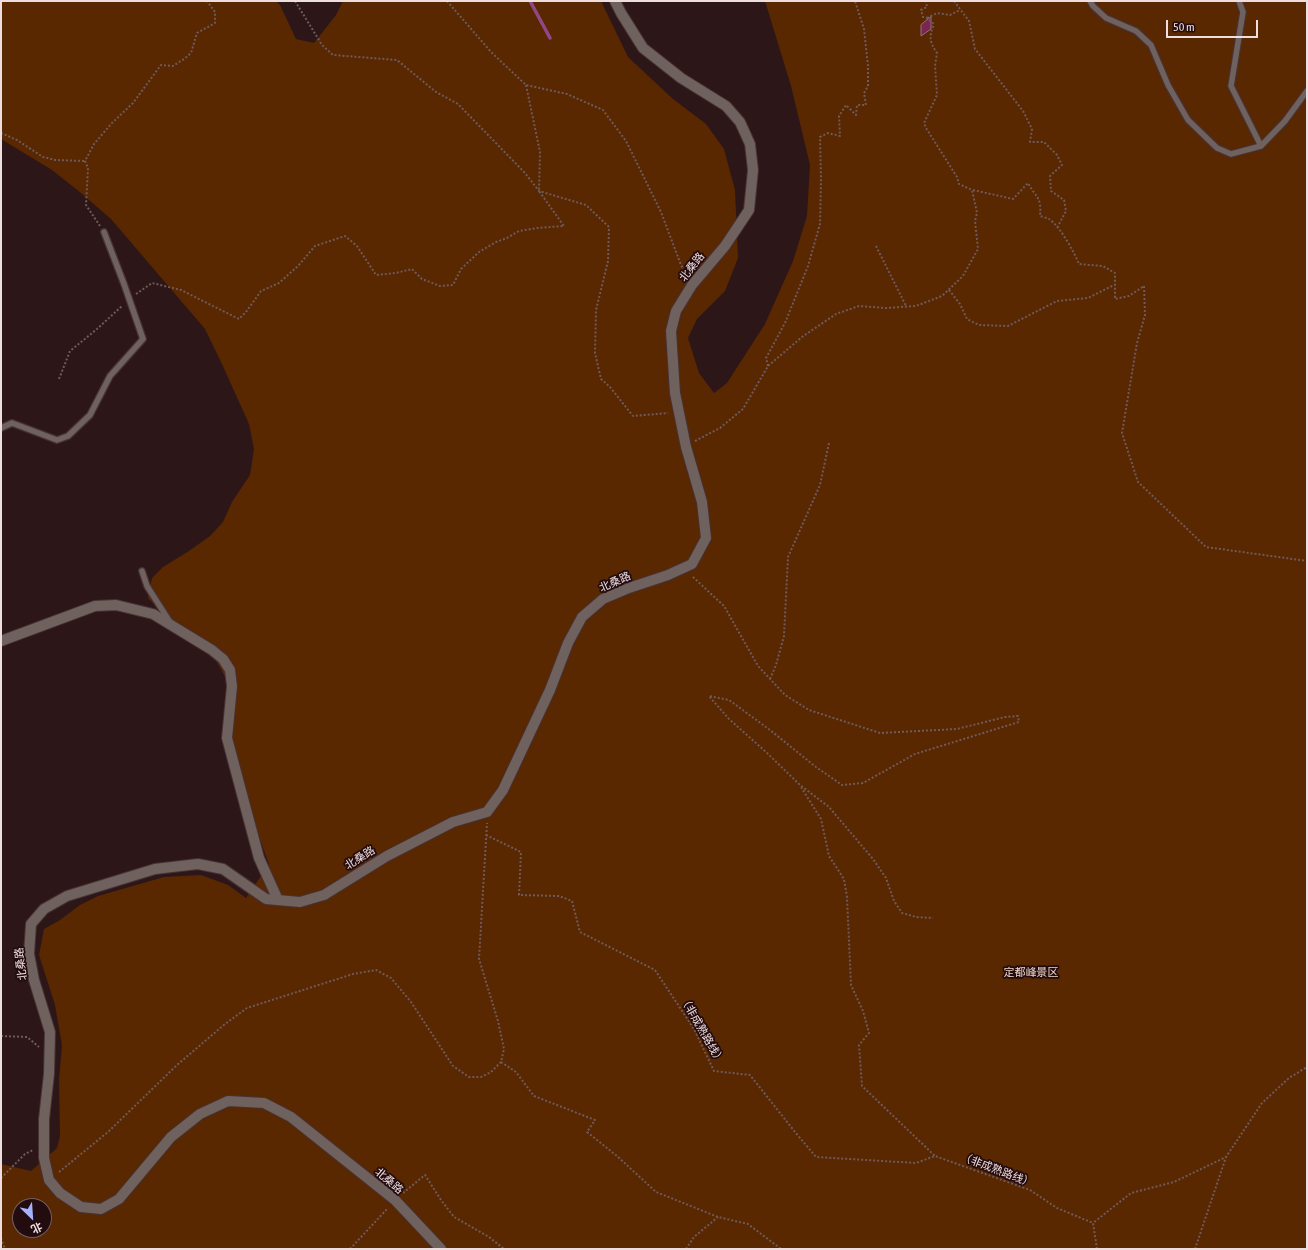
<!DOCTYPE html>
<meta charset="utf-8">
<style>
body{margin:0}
#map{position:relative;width:1308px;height:1250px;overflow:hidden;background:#2d1618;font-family:"Asap Condensed","Noto Sans SC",sans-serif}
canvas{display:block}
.frame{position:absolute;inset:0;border:2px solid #efdedf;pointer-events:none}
.north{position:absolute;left:12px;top:1198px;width:40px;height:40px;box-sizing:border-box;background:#230c0f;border:1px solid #756062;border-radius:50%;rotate:155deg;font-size:11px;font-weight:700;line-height:16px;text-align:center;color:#efdedf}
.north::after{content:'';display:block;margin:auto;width:14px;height:18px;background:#a3b2fd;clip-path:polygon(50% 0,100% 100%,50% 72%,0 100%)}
.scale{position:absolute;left:1166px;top:20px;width:92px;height:18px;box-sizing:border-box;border:2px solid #efdedf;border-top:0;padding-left:5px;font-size:12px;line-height:14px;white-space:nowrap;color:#efdedf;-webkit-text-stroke:3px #230c0f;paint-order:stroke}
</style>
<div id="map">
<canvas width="1308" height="1250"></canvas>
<div class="frame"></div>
<div class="north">北</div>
<div class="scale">50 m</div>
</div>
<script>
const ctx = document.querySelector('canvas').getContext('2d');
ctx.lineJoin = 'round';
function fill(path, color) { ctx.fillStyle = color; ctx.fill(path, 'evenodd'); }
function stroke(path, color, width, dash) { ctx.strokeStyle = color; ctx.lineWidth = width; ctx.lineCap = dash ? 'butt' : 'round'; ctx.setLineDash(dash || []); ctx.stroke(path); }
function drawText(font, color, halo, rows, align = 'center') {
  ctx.font = font + ' "Asap Condensed","Noto Sans SC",sans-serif'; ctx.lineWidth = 3.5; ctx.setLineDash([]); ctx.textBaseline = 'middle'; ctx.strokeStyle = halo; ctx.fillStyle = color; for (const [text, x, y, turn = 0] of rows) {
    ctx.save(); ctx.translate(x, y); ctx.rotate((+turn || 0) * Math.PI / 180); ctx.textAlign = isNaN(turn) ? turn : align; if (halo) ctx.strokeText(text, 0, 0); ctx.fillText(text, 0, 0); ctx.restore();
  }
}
const green = new Path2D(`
 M1 1H276L280 5 296 39 314 43 336 15 343 1H601L628 57 673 99 706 124 724 149 735 190 738 258 725 291 697 319 688 338 699 373 714 393 727 383 765 324 793 261 807 216 810 165 791 86 765 1H1307V1249H1V1164L31 1171 57 1148 60 1136 59 1080 62 1045 55 1005 39 955 44 929 60 920 80 905 98 896 164 877 201 875 228 885 246 898 269 864 235 772 229 747 231 689 220 667 207 648 165 614 148 598 152 578 163 567 189 551 210 536 223 522 232 502 250 475 254 449 249 424 221 362 205 329 111 219 81 193 52 170 1 139ZM20 1206H44V1230H20Z`);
const stream = new Path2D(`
 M530 1 550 38`);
const building = new Path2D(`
 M931 17V29L921 36V25Z`);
const path = new Path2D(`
 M295 1 322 45 333 55 397 60 436 92 458 104 525 173 539 191 586 205 609 227 608 261 596 310 595 353 601 379 610 387 633 416 668 413
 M447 1 491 52 526 85 567 94 603 110 626 141 661 212 681 265 687 275
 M954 1 969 21 975 49 1023 111 1032 129 1030 142H1044L1057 155 1062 165 1050 176 1051 191 1064 200 1066 211 1057 228
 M927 18 937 13 950 15 960 10
 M1 133 17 140 43 157 55 160 85 161
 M973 190 1013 199 1028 183C1036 198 1042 197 1040 216 1043 217 1047 218 1049 219 1060 226 1074 252 1079 264L1103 266 1115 273V299L1129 296 1144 286
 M100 226 86 205 88 168 85 161 94 144 112 123 133 103 161 65 173 66 184 59 191 53 197 33 215 23V12L207 1
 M876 246 906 306
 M1144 286 1145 315 1137 343 1122 433 1138 482 1206 547 1307 561
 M949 290 960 304 967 319 979 325 1008 326 1057 301 1088 298 1114 285
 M136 294 152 283 181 290 239 319 246 312 261 291 279 283 298 266 315 246 345 236 357 246 376 275 396 273 412 269 422 279 440 286 453 285 461 269 479 252 496 242 507 238 519 231 537 228 564 226 539 191 540 152 526 85
 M768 366 766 358 785 323 808 266 820 224 821 179 820 137 828 133 840 136 839 116 846 105 856 115 857 105H866L864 93 868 86V66L864 29 855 1
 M59 379 70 351 97 329 122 306
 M695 441 720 428 743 409 768 366 802 337 836 314 859 306 886 308 916 306 942 296 963 276 978 249 975 221 977 213 972 190 959 184 957 177 926 128 924 123 937 95 935 66 937 53C929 41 929 37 934 24L927 18 923 17 921 10 927 7 926 1
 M693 577 724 606 758 666 785 695 809 710 880 733 957 729 1005 717 1018 716 1019 722 915 754 863 783 842 785 816 767 770 730 729 700 709 696 729 719 766 752 800 785 829 807 873 859 886 878 894 901 902 913 916 917 933 918
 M770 679 776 665 784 636 788 557 820 485 829 443
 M801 787 821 819 829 856 844 879 847 897 851 985 863 1011 869 1033 859 1045 862 1086 935 1156
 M486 835 521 852 519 895 559 896 572 901 580 932 655 970 694 1029 714 1071 750 1075 795 1132 816 1157 916 1163 935 1156 1030 1190 1057 1208 1093 1223
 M1 1036 27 1037 39 1047
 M501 1062 516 1072 534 1096 595 1120 587 1132 617 1156 656 1192 718 1217 748 1224 781 1249
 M59 1172 108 1132 177 1065 225 1024 247 1008 353 974 376 970 391 978 411 1002 453 1066 469 1077H481L491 1072 501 1062 504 1049 498 1021 479 959 487 823
 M1 1178 25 1154 33 1150
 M403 1193 425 1175 441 1200 454 1217 489 1237 504 1249
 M1 1238 5 1249
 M350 1249 387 1209
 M686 1249 694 1237 718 1217
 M1097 1249 1093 1223 1131 1193 1174 1182 1226 1157 1262 1103 1289 1078 1307 1067
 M1195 1249 1226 1157`);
const service = new Path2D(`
 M1090 1 1093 6 1106 18 1136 31 1151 45 1168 85 1188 120 1217 148 1231 154 1261 146 1285 121 1307 91
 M1239 1 1243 12 1231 86 1261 146
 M1 428 12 423 57 440 68 436 90 415 110 376 143 339 124 284 104 232
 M142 571 147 586 170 622`);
const minor = new Path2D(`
 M1 641 95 606 116 605 153 614 212 650 223 659 230 670 232 686 227 738 259 858 278 900`);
const tertiary = new Path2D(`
 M441 1249 395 1200 291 1117 264 1103 228 1101 200 1114 171 1137 119 1199 101 1209 81 1207 60 1193 49 1180 44 1158V1119L49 1074 50 1032 34 980 29 954 31 924 44 909 67 896 155 869 198 864 223 869 266 899 300 902 324 895 387 856 453 822 487 812 503 790 550 690 568 643 582 617 603 599 629 588 668 575 692 564 706 538 702 502 686 447 675 393 671 331 676 311 692 285 725 246 749 210 753 170 750 144 740 122 726 106 681 78 643 48 621 13 615 1`);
const streetNames = [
 ["北桑路",692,267,-52],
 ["北桑路",615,582,-24],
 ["北桑路",360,858,-32],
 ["北桑路",21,964,-97],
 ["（非成熟路线）",702,1030,60],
 ["（非成熟路线）",997,1170,21],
 ["北桑路",389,1181,40]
];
const parkNames = [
 ["定都峰景区",1031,973]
];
fill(green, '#592700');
stroke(stream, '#924786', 3.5);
fill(building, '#7c2551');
stroke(building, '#8f737e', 1);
stroke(service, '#483234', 8);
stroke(minor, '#483234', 12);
stroke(tertiary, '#483234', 12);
stroke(path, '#6f5a5c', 2, [2, 2]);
stroke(service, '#6e615e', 5.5);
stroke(minor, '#6e615e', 10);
stroke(tertiary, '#6e615e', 10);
drawText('11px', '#efdedf', '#230c0f', streetNames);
drawText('11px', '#efd7ca', '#230c0f', parkNames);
</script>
